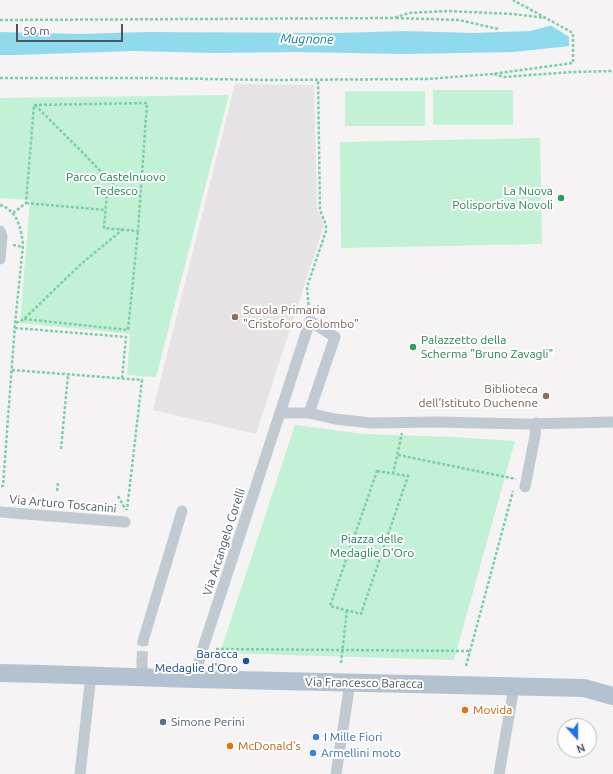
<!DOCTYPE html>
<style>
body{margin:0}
#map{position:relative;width:613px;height:774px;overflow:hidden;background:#f5f3f3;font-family:Ubuntu,sans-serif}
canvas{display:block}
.north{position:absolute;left:557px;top:718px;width:40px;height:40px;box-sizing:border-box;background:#fff;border:1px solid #b7bbc0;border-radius:50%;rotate:159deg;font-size:11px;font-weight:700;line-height:16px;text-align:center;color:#4a5661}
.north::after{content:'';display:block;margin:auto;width:14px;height:18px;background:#1a73e8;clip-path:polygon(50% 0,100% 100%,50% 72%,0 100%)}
.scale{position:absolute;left:16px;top:24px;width:107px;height:18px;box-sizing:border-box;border:2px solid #4a5661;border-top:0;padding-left:5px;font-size:12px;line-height:14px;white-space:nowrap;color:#4a5661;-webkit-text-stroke:3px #fff;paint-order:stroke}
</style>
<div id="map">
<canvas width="613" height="774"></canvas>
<div class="north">N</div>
<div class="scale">50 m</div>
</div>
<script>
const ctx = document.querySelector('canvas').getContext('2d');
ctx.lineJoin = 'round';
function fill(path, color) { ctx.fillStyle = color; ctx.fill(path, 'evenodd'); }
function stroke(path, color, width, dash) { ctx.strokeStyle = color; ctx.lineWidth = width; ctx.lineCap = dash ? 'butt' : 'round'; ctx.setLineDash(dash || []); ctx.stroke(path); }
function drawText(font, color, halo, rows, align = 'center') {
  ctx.font = font + ' Ubuntu,sans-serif'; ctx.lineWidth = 4; ctx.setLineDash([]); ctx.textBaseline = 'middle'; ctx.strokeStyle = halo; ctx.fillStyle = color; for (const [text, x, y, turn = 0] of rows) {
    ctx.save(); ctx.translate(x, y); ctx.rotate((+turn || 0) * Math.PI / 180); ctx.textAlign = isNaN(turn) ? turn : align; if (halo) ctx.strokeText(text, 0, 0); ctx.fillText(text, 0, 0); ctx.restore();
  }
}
const education = new Path2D(`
 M235 84 314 85 317 208 324 225 256 434 153 410Z`);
const green = new Path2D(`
 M433 90H513V125H433Z
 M345 91H425V126H345Z
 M229 95 156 377 127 375 130 334 20 323 30 200 0 198V98Z
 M540 138 542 244 341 248 340 142Z
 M295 425 364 434 454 437 515 441 454 660 220 653Z`);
const water = new Path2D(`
 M553 25 571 36 613 33 570 46 513 52 404 54 297 52 215 53 133 51 16 55H0V32L79 34 146 32 337 33 404 31 474 33 530 31Z`);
const pier = new Path2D(`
 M554 23 571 34 613 31V48H569V37L549 24Z`);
const minorTunnel = new Path2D(`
 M142 662 143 641`);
const path = new Path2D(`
 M396 18 459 20 498 29
 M0 20 394 18 409 13 447 11 513 14 545 18
 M494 74 504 77 572 72 613 71
 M0 78H151L270 80 427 79 492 74 573 63V33L513 0
 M34 105 147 103 138 231 104 228 107 193 141 195
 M35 105 86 156 121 193
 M26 203 105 210
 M0 205C18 211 21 228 23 245L15 324 3 486H0
 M13 213 26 203 34 105
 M13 245 23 247
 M309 310 307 287 326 231V225L320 210 318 80
 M24 319 128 330 138 231
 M16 323 24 319 81 264 122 230
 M15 328 126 337 122 379
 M12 370 142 380 127 510
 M61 449 68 375
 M398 455 516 479
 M377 471 408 476 361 614 330 606Z
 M393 474 402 433
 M57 491 58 483
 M118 496 126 510
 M216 649 469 651
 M341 663 347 610
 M466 666 513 491`);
const minor = new Path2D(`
 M0 231 2 236 0 259
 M280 413H309L335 419 371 423 437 422 527 424 613 422
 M525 487 535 436 536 423
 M0 512 125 522
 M143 641 182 511
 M142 678V662
 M194 679 203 648 310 321 335 337 309 413
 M80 774 91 675
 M336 774 350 683
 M499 774 514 687`);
const primary = new Path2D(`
 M0 673 42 674 194 679 584 688 613 696`);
const markers = [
 [561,198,4,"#2e9e5b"],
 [235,317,4,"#8d6e63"],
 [413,347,4,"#2e9e5b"],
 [546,396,4,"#8d6e63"],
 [246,661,4,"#1a4fb4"],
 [465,710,4,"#e8710a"],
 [163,722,4,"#5c6f8a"],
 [316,737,4,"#3f7fe0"],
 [230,746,4,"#e8710a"],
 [313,753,4,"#3f7fe0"]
];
const parkNames = [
 ["Parco Castelnuovo",116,177],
 ["Tedesco",116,191],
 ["Piazza delle",372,539],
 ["Medaglie D'Oro",372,553]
];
const leisureNames = [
 ["La Nuova",553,191],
 ["Polisportiva Novoli",553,205],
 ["Palazzetto della",421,340,"left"],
 ["Scherma \"Bruno Zavagli\"",421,354,"left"]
];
const educationNames = [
 ["Scuola Primaria",243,310],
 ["\"Cristoforo Colombo\"",243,324],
 ["Biblioteca",538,389,"right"],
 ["dell'Istituto Duchenne",538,403,"right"]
];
const streetNames = [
 ["Via Arturo Toscanini",63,504,5],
 ["Via Arcangelo Corelli",224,542,-72],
 ["Via Francesco Baracca",364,683,1]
];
const transitNames = [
 ["Baracca",238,654],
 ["Medaglie d'Oro",238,668]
];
const foodNames = [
 ["Movida",473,710],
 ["McDonald's",238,746]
];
const serviceNames = [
 ["Simone Perini",171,722]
];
const shopNames = [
 ["I Mille Fiori",324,737],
 ["Armellini moto",321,753]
];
const waterNames = [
 ["Mugnone",307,39,1]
];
fill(education, '#e6e4e5');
fill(green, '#c3f1d5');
fill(water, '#90daee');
fill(pier, '#f5f3f3');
stroke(minorTunnel, '#caccce', 11, [11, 5.5]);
stroke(path, '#7ad0a6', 2.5, [3, 2]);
stroke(minor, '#c1cad2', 11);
stroke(primary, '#b3c2d1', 18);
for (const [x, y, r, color] of markers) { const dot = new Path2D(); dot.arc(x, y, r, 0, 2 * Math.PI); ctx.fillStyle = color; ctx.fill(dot); stroke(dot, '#fff', 1.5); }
drawText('12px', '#17864f', '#fff', parkNames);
drawText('12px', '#27864d', '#fff', leisureNames, 'right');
drawText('12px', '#785e54', '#fff', educationNames, 'left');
drawText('12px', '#4a5661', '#fff', streetNames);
drawText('12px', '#164399', '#fff', transitNames, 'right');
drawText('12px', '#c56008', '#fff', foodNames, 'left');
drawText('12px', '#4e5e75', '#fff', serviceNames, 'left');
drawText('12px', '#366cbe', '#fff', shopNames, 'left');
drawText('italic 13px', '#0c7c9b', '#fff', waterNames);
</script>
